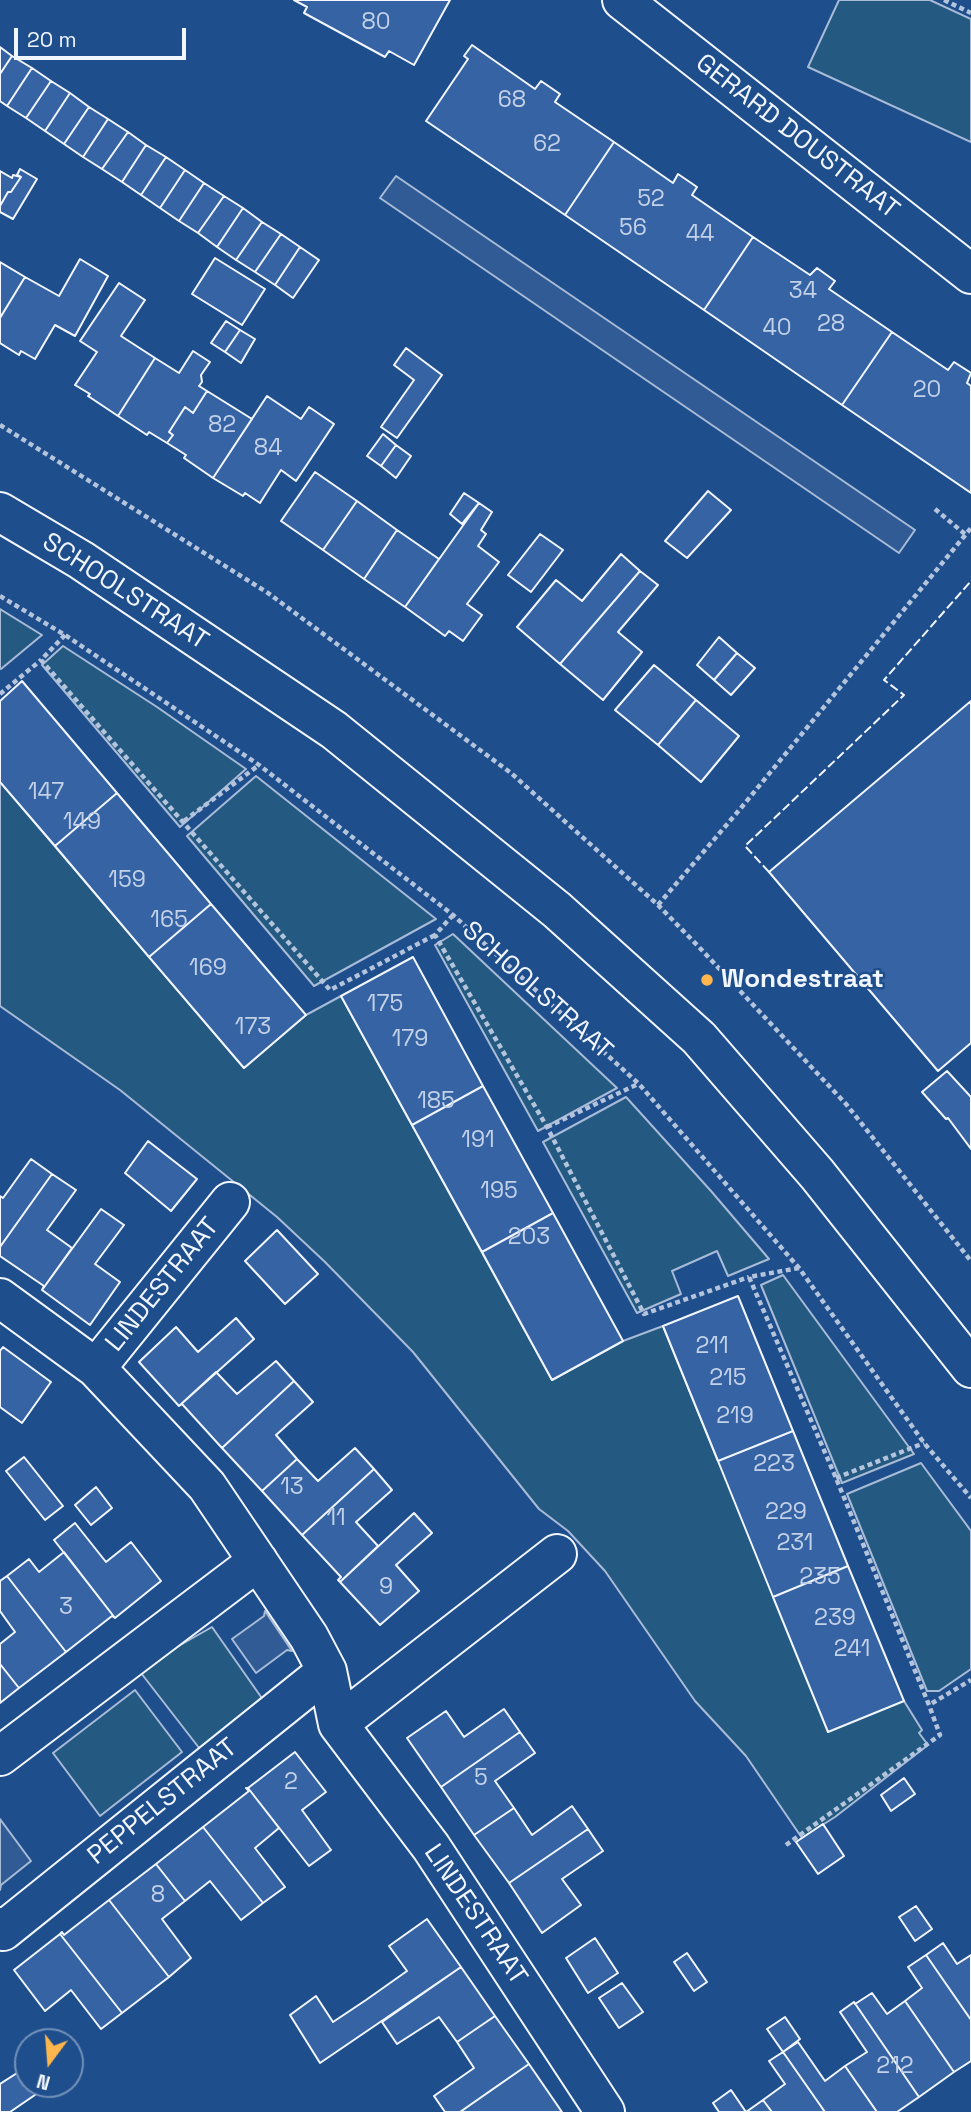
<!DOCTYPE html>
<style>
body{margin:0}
#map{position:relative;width:971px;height:2112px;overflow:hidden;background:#1f4e8c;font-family:"Space Grotesk",sans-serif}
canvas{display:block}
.north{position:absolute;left:14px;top:2028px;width:70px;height:70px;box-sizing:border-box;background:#1f4e8c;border:2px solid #7391ba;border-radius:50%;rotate:196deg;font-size:19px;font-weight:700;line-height:28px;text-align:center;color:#f2f6ff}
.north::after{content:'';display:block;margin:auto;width:24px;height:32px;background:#ffb74d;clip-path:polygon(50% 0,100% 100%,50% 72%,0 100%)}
.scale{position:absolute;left:14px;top:28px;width:172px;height:32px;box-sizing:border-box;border:4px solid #f2f6ff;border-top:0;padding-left:9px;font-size:21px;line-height:24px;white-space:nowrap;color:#f2f6ff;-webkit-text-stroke:5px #1f4e8c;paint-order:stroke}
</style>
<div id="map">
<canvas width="971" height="2112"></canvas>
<div class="north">N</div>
<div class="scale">20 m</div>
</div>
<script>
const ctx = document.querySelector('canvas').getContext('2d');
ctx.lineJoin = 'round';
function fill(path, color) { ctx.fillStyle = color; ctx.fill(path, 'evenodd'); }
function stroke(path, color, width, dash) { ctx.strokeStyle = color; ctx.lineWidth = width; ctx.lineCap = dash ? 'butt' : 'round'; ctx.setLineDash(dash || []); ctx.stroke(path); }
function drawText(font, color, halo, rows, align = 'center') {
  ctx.font = font + ' "Space Grotesk",sans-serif'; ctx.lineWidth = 5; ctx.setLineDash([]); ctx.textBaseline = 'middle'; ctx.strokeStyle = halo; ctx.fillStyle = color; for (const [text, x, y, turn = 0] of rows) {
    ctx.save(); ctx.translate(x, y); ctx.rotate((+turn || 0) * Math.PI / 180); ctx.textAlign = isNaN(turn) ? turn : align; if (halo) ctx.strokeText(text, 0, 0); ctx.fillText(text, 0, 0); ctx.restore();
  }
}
const green = new Path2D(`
 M839 0H930L971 19V142L808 67Z
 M0 609 42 635 1 669 0 668Z
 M63 646 157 707 246 769 180 827 42 665Z
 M256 776 436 919 314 986 187 836Z
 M0 782 244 1068 306 1015 341 996 552 1380 623 1341 663 1326 718 1461 904 1701 922 1730 919 1733 928 1745 835 1817 802 1838 746 1756 695 1701 605 1571 568 1531 539 1509 413 1352 325 1262 277 1217 120 1090 0 1006Z
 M453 934 617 1088 538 1131 435 945Z
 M626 1097 711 1191 769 1259 728 1276 717 1251 672 1271 681 1294 637 1313 543 1142Z
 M783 1275 914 1454 842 1483 761 1285Z
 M921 1463 971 1531V1669L939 1691H927L847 1494Z
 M212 1627 266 1704 203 1753 141 1673 168 1652Z
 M135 1690 182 1752 100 1816 53 1753Z`);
const parking = new Path2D(`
 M396 176 915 530 899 553 380 198Z
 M265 1611 292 1651 287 1650 256 1673 232 1639 264 1616Z
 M0 1819 31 1861 1 1885 0 1890Z`);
const building = new Path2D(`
 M294 0H450L414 65 389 51 385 57 304 13 307 7Z
 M472 45 535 89 541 81 560 94 555 102 614 142 565 215 426 121 468 59 464 56Z
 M0 47 12 56 0 74Z
 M12 56 32 68 7 106 0 101V74Z
 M32 68 51 81 26 118 7 106Z
 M51 81 70 93 45 131 26 118Z
 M70 93 89 107 64 144 45 131Z
 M89 107 108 119 83 157 64 144Z
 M108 119 128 132 102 169 83 157Z
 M128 132 146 145 122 182 102 169Z
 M614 142 673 183 678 174 697 187 692 195 753 237 704 310 565 215Z
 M146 145 166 157 141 195 122 182Z
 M166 157 185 170 160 208 141 195Z
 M20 169 37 179 13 219 0 212V206L8 192H11L21 177 17 175Z
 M185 170 204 183 179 221 160 208Z
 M0 171 12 178 13 175 21 177 11 192H8L0 206Z
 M204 183 224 196 198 233 179 221Z
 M224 196 243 208 217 247 198 233Z
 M243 208 262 222 236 260 217 247Z
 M262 222 281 234 255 272 236 260Z
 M281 234 300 247 275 285 255 272Z
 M753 237 810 275 817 268 835 281 829 289 892 332 842 405 704 310Z
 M300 247 319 260 293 298 275 285Z
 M215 258 265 289 242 325 192 294Z
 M80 259 108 276 75 336 55 325 35 359 21 351 19 355 0 343V318L25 277 59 296Z
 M0 262 25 277 0 318Z
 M119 283 145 300 121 336 155 358 118 416 88 396 90 394 75 385 97 352 80 341Z
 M226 321 240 330 225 352 211 343Z
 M240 330 255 339 241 363 225 352Z
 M892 332 948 370 954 362 971 373 967 383 971 386V493L842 405Z
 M406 348 442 375 397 438 381 427 414 380 394 365Z
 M193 351 210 362 201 375 202 382 199 386 207 391 193 413 185 407 169 432 173 435 167 443 149 432 147 435 118 416 155 358 179 373Z
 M207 391 252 419 213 478 184 458 186 455 167 443 173 435 169 432 185 407 193 413Z
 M267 396 301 419 309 407 334 424 296 481 281 470 260 503 245 493 243 496 213 478Z
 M383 434 396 445 381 466 367 456Z
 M396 445 411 456 396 478 381 466Z
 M315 472 357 501 323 550 281 521Z
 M708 491 731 510 687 558 665 541Z
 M464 493 479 503 462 524 450 514Z
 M357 501 397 530 364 579 323 550Z
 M479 503 492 512 481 530 486 534 478 546 499 562 467 604 482 615 463 641 449 631 445 636 405 607Z
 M397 530 439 559 405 607 364 579Z
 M540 534 563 550 531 592 508 575Z
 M621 554 640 571 560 664 517 627 556 580 582 601Z
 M640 571 658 585 618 632 642 652 603 700 560 664Z
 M719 637 737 653 714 680 697 665Z
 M737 653 755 668 731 695 714 680Z
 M654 665 696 700 658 745 615 710Z
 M22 681 117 793 55 846 0 782V701Z
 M696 700 739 736 701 782 658 745Z
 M971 701V1043L938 1071 769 872Z
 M117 793 211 904 149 957 55 846Z
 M211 904 306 1015 244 1068 149 957Z
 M413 957 483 1086 412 1125 341 996Z
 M947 1071 971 1097V1149L948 1118 946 1119 922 1092Z
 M483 1086 553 1213 482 1252 412 1125Z
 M148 1141 197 1179 171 1211 125 1173Z
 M31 1159 52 1174 0 1247V1196L3 1198Z
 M52 1174 76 1190 47 1230 72 1248 42 1290 44 1286 0 1256V1247Z
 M101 1209 124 1225 95 1264 120 1282 90 1325 42 1290Z
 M553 1213 623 1341 552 1380 482 1252Z
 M277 1230 318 1274 285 1304 245 1261Z
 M738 1296 793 1431 718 1461 663 1326Z
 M236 1318 254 1339 179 1406 139 1362 176 1327 198 1352Z
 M3 1347 51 1382 22 1423 0 1407V1351Z
 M276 1361 294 1381 222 1448 182 1404 179 1406 216 1372 237 1394Z
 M294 1381 313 1402 276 1435 297 1459 262 1491 222 1448Z
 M793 1431 848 1566 773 1597 718 1461Z
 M355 1448 374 1469 302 1535 262 1491 297 1459 318 1481Z
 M24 1457 63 1506 45 1520 6 1471Z
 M374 1469 392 1490 356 1522 378 1546 340 1582 338 1580 341 1577 302 1535Z
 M96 1487 112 1508 91 1525 75 1505Z
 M414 1513 432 1533 396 1565 419 1591 380 1625 340 1582Z
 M75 1523 106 1562 131 1542 161 1581 115 1618 54 1540Z
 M64 1552 115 1618 112 1616 66 1652 7 1576 29 1559 39 1572Z
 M848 1566 904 1701 828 1732 773 1597Z
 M7 1576 66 1652 19 1688 0 1664V1644L15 1632 0 1611V1581Z
 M0 1664 19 1688 0 1703Z
 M504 1709 520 1732 441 1787 407 1738 446 1711 464 1737Z
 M520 1732 535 1753 495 1781 514 1808 474 1835 441 1787Z
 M295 1752 326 1792 302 1810 331 1850 309 1866 248 1788Z
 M904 1778 915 1794 891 1811 881 1795Z
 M246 1788H248L279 1828 255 1848 285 1887 263 1903 203 1827 249 1791Z
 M572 1806 588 1829 509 1883 474 1835 514 1808 532 1835Z
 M823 1824 844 1856 818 1874 796 1842Z
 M203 1827 263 1903 241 1920 210 1881 185 1901 156 1864Z
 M588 1829 603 1851 562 1879 581 1905 542 1933 509 1883Z
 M156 1864 185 1901 162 1919 191 1958 169 1977 109 1900Z
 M109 1900 169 1977 122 2013 60 1934 62 1932 64 1935Z
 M916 1906 932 1929 915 1941 899 1917Z
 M427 1919 461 1967 320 2063 290 2015 316 1996 333 2022 366 2000 407 1971 389 1946Z
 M60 1934 122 2013 101 2029 71 1990 45 2011 14 1970Z
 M595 1938 618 1973 588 1993 566 1958Z
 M943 1943 957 1964 971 1955V2020L926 1955Z
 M687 1953 707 1982 694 1991 674 1962Z
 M926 1955 971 2020V2061L954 2072 905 2001 922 1988 908 1967Z
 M461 1967 495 2016 457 2042 439 2017 397 2044 382 2022Z
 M622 1983 643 2012 619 2028 599 1998Z
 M872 1993 887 2014 905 2001 954 2072 919 2097 854 2002 855 2004Z
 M854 2002 919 2097 897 2112H877L845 2066 867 2052 840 2012Z
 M495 2016 529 2064 460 2112H445L434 2096 474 2068 457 2042Z
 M785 2017 800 2039 783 2052 767 2029Z
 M798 2042 825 2081 845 2066 877 2112H825L783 2052Z
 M783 2052 825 2112H772L763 2100 785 2084 769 2061Z
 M529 2064 562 2112H460L490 2091Z
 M28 2066V2084H51L10 2112H0V2084Z
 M731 2090 746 2112 763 2100 772 2112H719L713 2103Z`);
const path = new Path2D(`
 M944 0 971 13
 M0 425 268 593 511 773 658 905 698 946 846 1104 971 1261
 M935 509 966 535
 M0 596 65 635 259 765 453 915 639 1084 799 1268 924 1443 971 1498
 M65 635 41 660 330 990 435 935
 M0 694 41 660
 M184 821 259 765
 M658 905 741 808 971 528
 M453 915 435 935 547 1127 644 1314 749 1277
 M547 1127 638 1084
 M799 1268 749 1277 836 1478 929 1705 971 1680
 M836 1478 924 1443
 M786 1845 940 1735 929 1705`);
const minor = new Path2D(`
 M622 0 971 274
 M0 1298 96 1368 207 1486 309 1637 327 1671 338 1724 431 1847 605 2112
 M96 1368 230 1202
 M338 1724 557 1554
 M0 1756 258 1561
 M0 1927 3 1931 327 1671`);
const tertiary = new Path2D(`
 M0 512 81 560 334 730 557 910 699 1038 817 1174 971 1368`);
const fence = new Path2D(`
 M769 872 745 846 904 695 884 680 971 581`);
const markers = [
 [707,980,7,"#ffb74d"]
];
const numberNames = [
 ["80",376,23],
 ["68",512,101],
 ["62",547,145],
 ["52",651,200],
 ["56",633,229],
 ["44",700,235],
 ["34",803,292],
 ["28",831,325],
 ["40",777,329],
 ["20",927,391],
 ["82",222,426],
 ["84",268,449],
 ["147",46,793],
 ["149",82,823],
 ["159",127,881],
 ["165",169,921],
 ["169",208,969],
 ["175",385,1005],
 ["173",253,1028],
 ["179",410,1040],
 ["185",436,1102],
 ["191",478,1141],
 ["195",499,1192],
 ["203",529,1238],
 ["211",712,1347],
 ["215",728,1379],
 ["219",735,1417],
 ["223",774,1465],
 ["13",292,1488],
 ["229",786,1513],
 ["11",336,1519],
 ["231",795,1544],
 ["235",820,1578],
 ["9",386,1588],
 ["3",66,1608],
 ["239",835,1619],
 ["241",852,1650],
 ["5",481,1779],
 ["2",291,1783],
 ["8",158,1896],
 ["212",895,2067]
];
const streetNames = [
 ["GERARD DOUSTRAAT",797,137,38],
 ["SCHOOLSTRAAT",125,592,33],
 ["SCHOOLSTRAAT",537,991,42],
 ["LINDESTRAAT",163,1285,-51],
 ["PEPPELSTRAAT",163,1802,-39],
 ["LINDESTRAAT",475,1915,56]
];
const poiNames = [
 ["Wondestraat",721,980]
];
fill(green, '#245a82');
stroke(green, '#a8bbd7', 2);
fill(parking, '#305b95');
stroke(parking, '#a8bbd7', 2);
fill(building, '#3563a3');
stroke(building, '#f2f6ff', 2);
stroke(minor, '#f2f6ff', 42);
stroke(tertiary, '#f2f6ff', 42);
stroke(path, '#b3c4dc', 4.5, [5, 3.5]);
stroke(minor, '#1f4e8c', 38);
stroke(tertiary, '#1f4e8c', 38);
stroke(fence, '#f2f6ff', 2, [9, 3.5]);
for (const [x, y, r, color] of markers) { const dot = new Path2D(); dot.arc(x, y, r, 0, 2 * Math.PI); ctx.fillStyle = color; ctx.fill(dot); stroke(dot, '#1f4e8c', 2.5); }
drawText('23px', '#c3d1e8', null, numberNames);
drawText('26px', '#f2f6ff', '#1f4e8c', streetNames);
drawText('bold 26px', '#f2f6ff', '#1f4e8c', poiNames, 'left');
</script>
